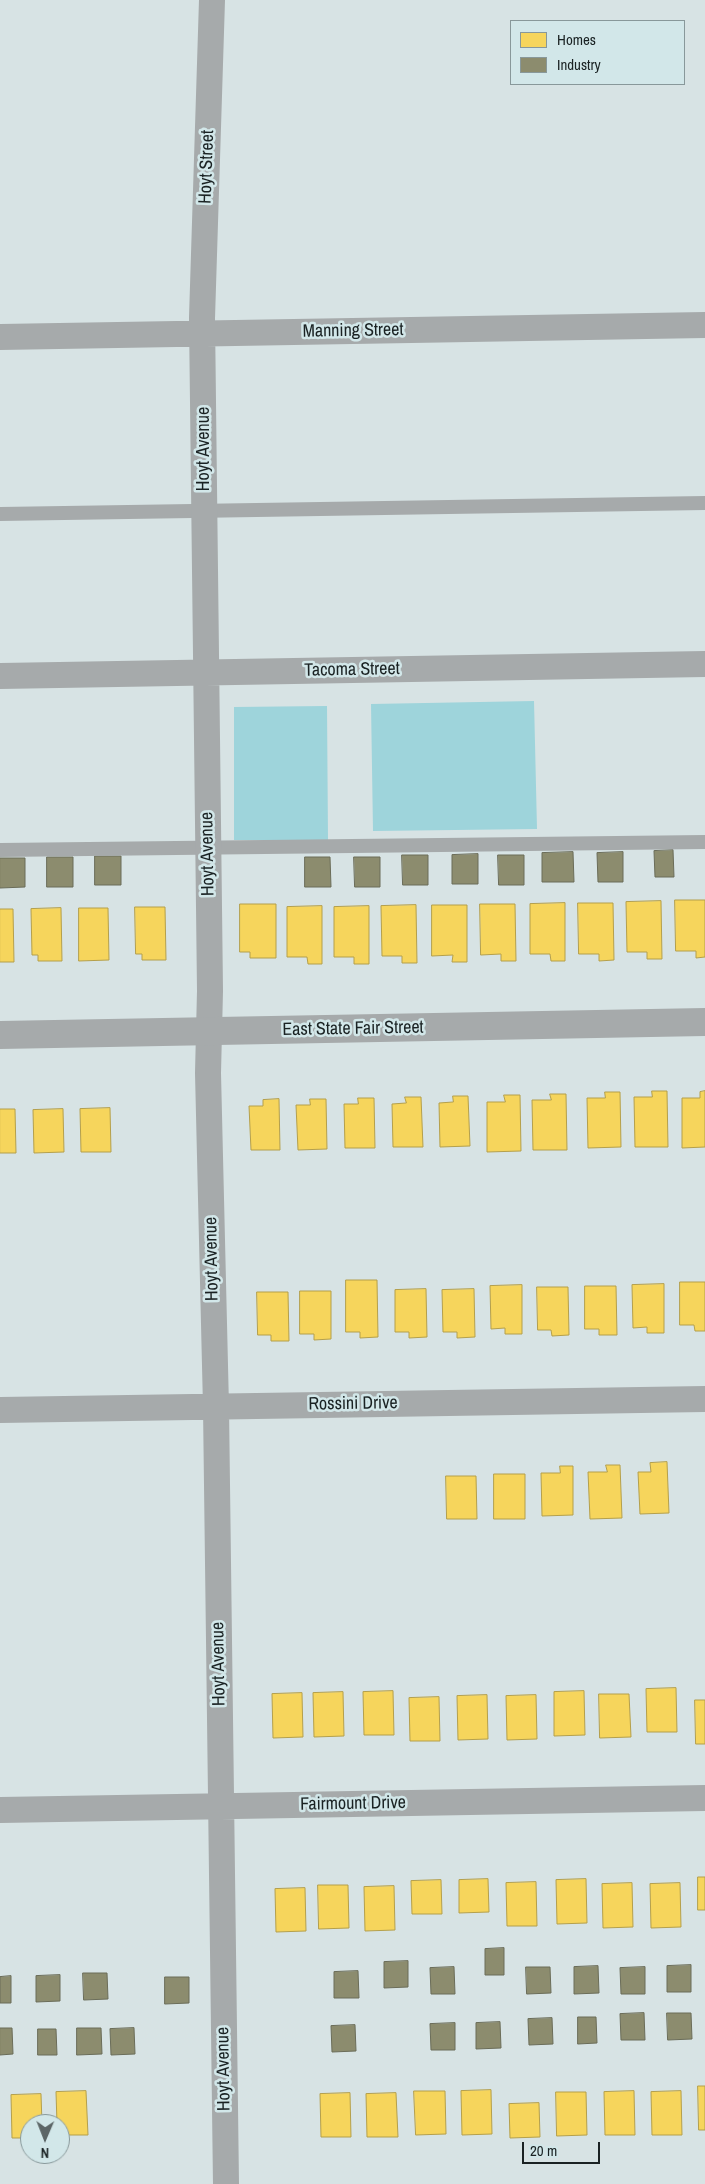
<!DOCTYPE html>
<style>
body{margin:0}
#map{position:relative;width:705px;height:2184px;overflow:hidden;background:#d7e3e4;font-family:"Archivo Narrow",sans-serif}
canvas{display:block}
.legend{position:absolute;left:510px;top:20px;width:175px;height:65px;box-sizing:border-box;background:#d2e7e9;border:1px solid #88989a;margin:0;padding:6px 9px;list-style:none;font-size:15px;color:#1a2223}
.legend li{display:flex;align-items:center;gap:10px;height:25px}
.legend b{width:25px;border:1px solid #88989a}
.north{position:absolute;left:20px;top:2114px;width:50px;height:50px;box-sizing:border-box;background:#d2e7e9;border:1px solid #88989a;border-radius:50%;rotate:181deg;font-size:14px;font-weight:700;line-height:20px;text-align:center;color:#1a2223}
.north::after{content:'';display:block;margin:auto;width:18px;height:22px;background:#5c6667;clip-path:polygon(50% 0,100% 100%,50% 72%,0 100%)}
.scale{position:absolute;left:522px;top:2142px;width:78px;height:22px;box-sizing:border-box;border:2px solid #1a2223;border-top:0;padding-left:6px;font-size:15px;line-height:18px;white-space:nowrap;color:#1a2223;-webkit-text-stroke:4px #d2e7e9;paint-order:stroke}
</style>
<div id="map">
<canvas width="705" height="2184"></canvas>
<ul class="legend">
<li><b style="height:14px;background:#f6d55c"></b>Homes</li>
<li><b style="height:14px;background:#8c8c6e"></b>Industry</li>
</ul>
<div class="north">N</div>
<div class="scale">20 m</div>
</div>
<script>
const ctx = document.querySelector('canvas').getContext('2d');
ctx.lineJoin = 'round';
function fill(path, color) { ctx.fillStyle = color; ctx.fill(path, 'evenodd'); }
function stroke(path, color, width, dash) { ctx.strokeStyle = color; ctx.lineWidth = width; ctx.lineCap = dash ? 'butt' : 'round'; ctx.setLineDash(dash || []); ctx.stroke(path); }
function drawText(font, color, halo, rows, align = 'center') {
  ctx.font = font + ' "Archivo Narrow",sans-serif'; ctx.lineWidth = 5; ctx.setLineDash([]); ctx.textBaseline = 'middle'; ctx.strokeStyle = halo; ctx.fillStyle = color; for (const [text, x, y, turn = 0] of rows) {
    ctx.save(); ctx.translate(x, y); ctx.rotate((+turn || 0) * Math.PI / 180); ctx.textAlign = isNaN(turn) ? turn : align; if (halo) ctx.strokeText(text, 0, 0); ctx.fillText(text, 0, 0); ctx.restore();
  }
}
const green = new Path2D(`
 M534 701 537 829 373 831 371 704Z
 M327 706 328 840H234V707Z`);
const homes = new Path2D(`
 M675 900H705V957L696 958V951H676Z
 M661 901 662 959H647V952H627L626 902Z
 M565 903V961H551L550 954H530V904Z
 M578 903H613L614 960 599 961V954H579Z
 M240 904H276V958H250V952H240Z
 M480 904H515L516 961H501V954L481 955Z
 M416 905 417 963H402V956H382L381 906Z
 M432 905H467V962H452L453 955 432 956Z
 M322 906V964H308L307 957H287V907Z
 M369 906V964H354V957H334V907Z
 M135 907H165L166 960H142V954H136Z
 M61 908 62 961H38V955H32L31 909Z
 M79 908H108L109 960 79 961Z
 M0 909H13L14 962H0Z
 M652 1091H667L668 1147H635L634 1097H652Z
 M705 1091V1147L682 1148V1098H700V1092Z
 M605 1092H620L621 1147 588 1148 587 1098H605Z
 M550 1094H566L567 1150H533L532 1100H551Z
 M504 1095H520L521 1151 487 1152V1102H505Z
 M453 1096H468L470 1146 440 1147 439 1103 453 1102Z
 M405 1097H421L423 1147H393L392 1104 406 1103Z
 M358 1098H374L375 1148H345L344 1104H358Z
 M279 1099 280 1150H251L249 1106H263V1100Z
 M310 1099H326L327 1149 298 1150 296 1105H310Z
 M110 1108 111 1152H81L80 1109Z
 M0 1109H15L16 1153H0Z
 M63 1109 64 1152 34 1153 33 1110Z
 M346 1280H377L378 1337 360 1338V1332H346Z
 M680 1282H705V1331H695L694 1325H680Z
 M664 1284V1333H647V1327L633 1328 632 1285Z
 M522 1285V1334H505V1328L491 1329 490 1286Z
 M585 1286H616L617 1335H599V1329H585Z
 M537 1287H568L569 1335 552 1336 551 1330H538Z
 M426 1289 427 1337 409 1338V1332H395V1290Z
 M474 1289 475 1337 457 1338V1332H443L442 1290Z
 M300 1291H331V1339L314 1340V1334H300Z
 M257 1292H288L289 1341H271V1335H258Z
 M667 1462 669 1513 640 1514 638 1472H651L650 1463Z
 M606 1465H620L622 1518 590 1519 588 1472H607Z
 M560 1466H573V1515L542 1516 541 1473H560Z
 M494 1474H525V1519H494Z
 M446 1476H476L477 1519H447Z
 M676 1688 677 1732H647L646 1689Z
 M393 1691 394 1735H364L363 1692Z
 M584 1691 585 1735 554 1736V1692Z
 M343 1692 344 1736 314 1737 313 1693Z
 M302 1693 303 1737 273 1738 272 1694Z
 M599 1694H629L631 1737 600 1738Z
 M487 1695 488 1739 458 1740 457 1696Z
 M536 1695 537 1739 507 1740 506 1696Z
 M439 1697 440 1741H410L409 1698Z
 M695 1700H705V1744H696Z
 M698 1877H705V1910H698Z
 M488 1879 489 1912 459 1913V1880Z
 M586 1879 587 1923 557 1924 556 1880Z
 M441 1880 442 1914H412L411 1881Z
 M536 1882 537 1926H507L506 1883Z
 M632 1883 633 1927 603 1928 602 1884Z
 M680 1883 681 1927 651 1928 650 1884Z
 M318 1885H348L349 1928 319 1929Z
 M394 1886 395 1930 365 1931 364 1887Z
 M305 1888 306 1931 276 1932 275 1889Z
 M698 2086H705V2130H699Z
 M491 2090 492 2134 462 2135 461 2091Z
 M86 2091 88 2135H60V2124H57L56 2092Z
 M414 2091H445L446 2134 416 2135Z
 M634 2091 635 2135H605L604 2092Z
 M681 2091 682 2135H652L651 2092Z
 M556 2092H586L587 2135 557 2136Z
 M350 2093 351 2137H321L320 2094Z
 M396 2093 398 2137H367L366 2094Z
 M41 2094 42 2124H30V2138H12L11 2095Z
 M539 2103 540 2137 510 2138 509 2104Z`);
const industry = new Path2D(`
 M673 850 674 877H655L654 851Z
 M573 852 574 882H542V853Z
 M623 852V882H598L597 853Z
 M478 854V884H452V855Z
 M402 855H428V885H403Z
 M498 855H524V885H499Z
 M95 856H121V885H95Z
 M47 857H73V887H47Z
 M305 857H330L331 887H305Z
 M354 857H380V887H355Z
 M0 858H25V887L0 888Z
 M504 1948V1975H485V1949Z
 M408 1961V1987L384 1988V1962Z
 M691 1965V1992H667V1966Z
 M598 1966 599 1993 574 1994V1967Z
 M454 1967 455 1994H431L430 1968Z
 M526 1967H550L551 1993 527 1994Z
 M645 1967V1994H621L620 1968Z
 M358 1971 359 1998H334V1972Z
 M83 1973H107L108 1999 84 2000Z
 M60 1975V2001L36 2002V1976Z
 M11 1976V2003H0V1977Z
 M165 1977H189V2003L165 2004Z
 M644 2013 645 2040H621L620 2014Z
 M667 2013H691L692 2039 668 2040Z
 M578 2017H596L597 2043 578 2044Z
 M552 2018 553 2044 529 2045 528 2019Z
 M500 2022 501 2048 476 2049V2023Z
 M455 2023V2050H431L430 2024Z
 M355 2025 356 2051 332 2052 331 2026Z
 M0 2028H12L13 2054 0 2055Z
 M77 2028H101L102 2054 77 2055Z
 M134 2028 135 2054 111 2055 110 2029Z
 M38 2029H56L57 2055H38Z`);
const service = new Path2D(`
 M0 514 705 503
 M0 850 705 842`);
const minor = new Path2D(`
 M212 0 202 318 210 991 208 1073 216 1407 226 2184
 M0 337 705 325
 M0 676 705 664
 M0 1410 705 1399
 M0 1810 705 1798`);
const tertiary = new Path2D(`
 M0 1035 705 1022`);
const streetNames = [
 ["Hoyt Street",207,167,-88],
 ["Manning Street",353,331,-1],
 ["Hoyt Avenue",204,449,-90],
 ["Tacoma Street",352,670,-1],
 ["Hoyt Avenue",208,854,-91],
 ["East State Fair Street",353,1029,-1],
 ["Hoyt Avenue",212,1259,-91],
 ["Rossini Drive",353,1404,-1],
 ["Hoyt Avenue",219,1664,-91],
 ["Fairmount Drive",353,1804,-1],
 ["Hoyt Avenue",224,2069,-91]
];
fill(green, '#9ed4db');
fill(homes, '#f6d55c');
stroke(homes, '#b49f4b', 1);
fill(industry, '#8c8c6e');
stroke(industry, '#6a6c58', 1);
stroke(service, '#a6aaab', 14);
stroke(minor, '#a6aaab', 26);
stroke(tertiary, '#a6aaab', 28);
drawText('18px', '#1a2223', '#d2e7e9', streetNames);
</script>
